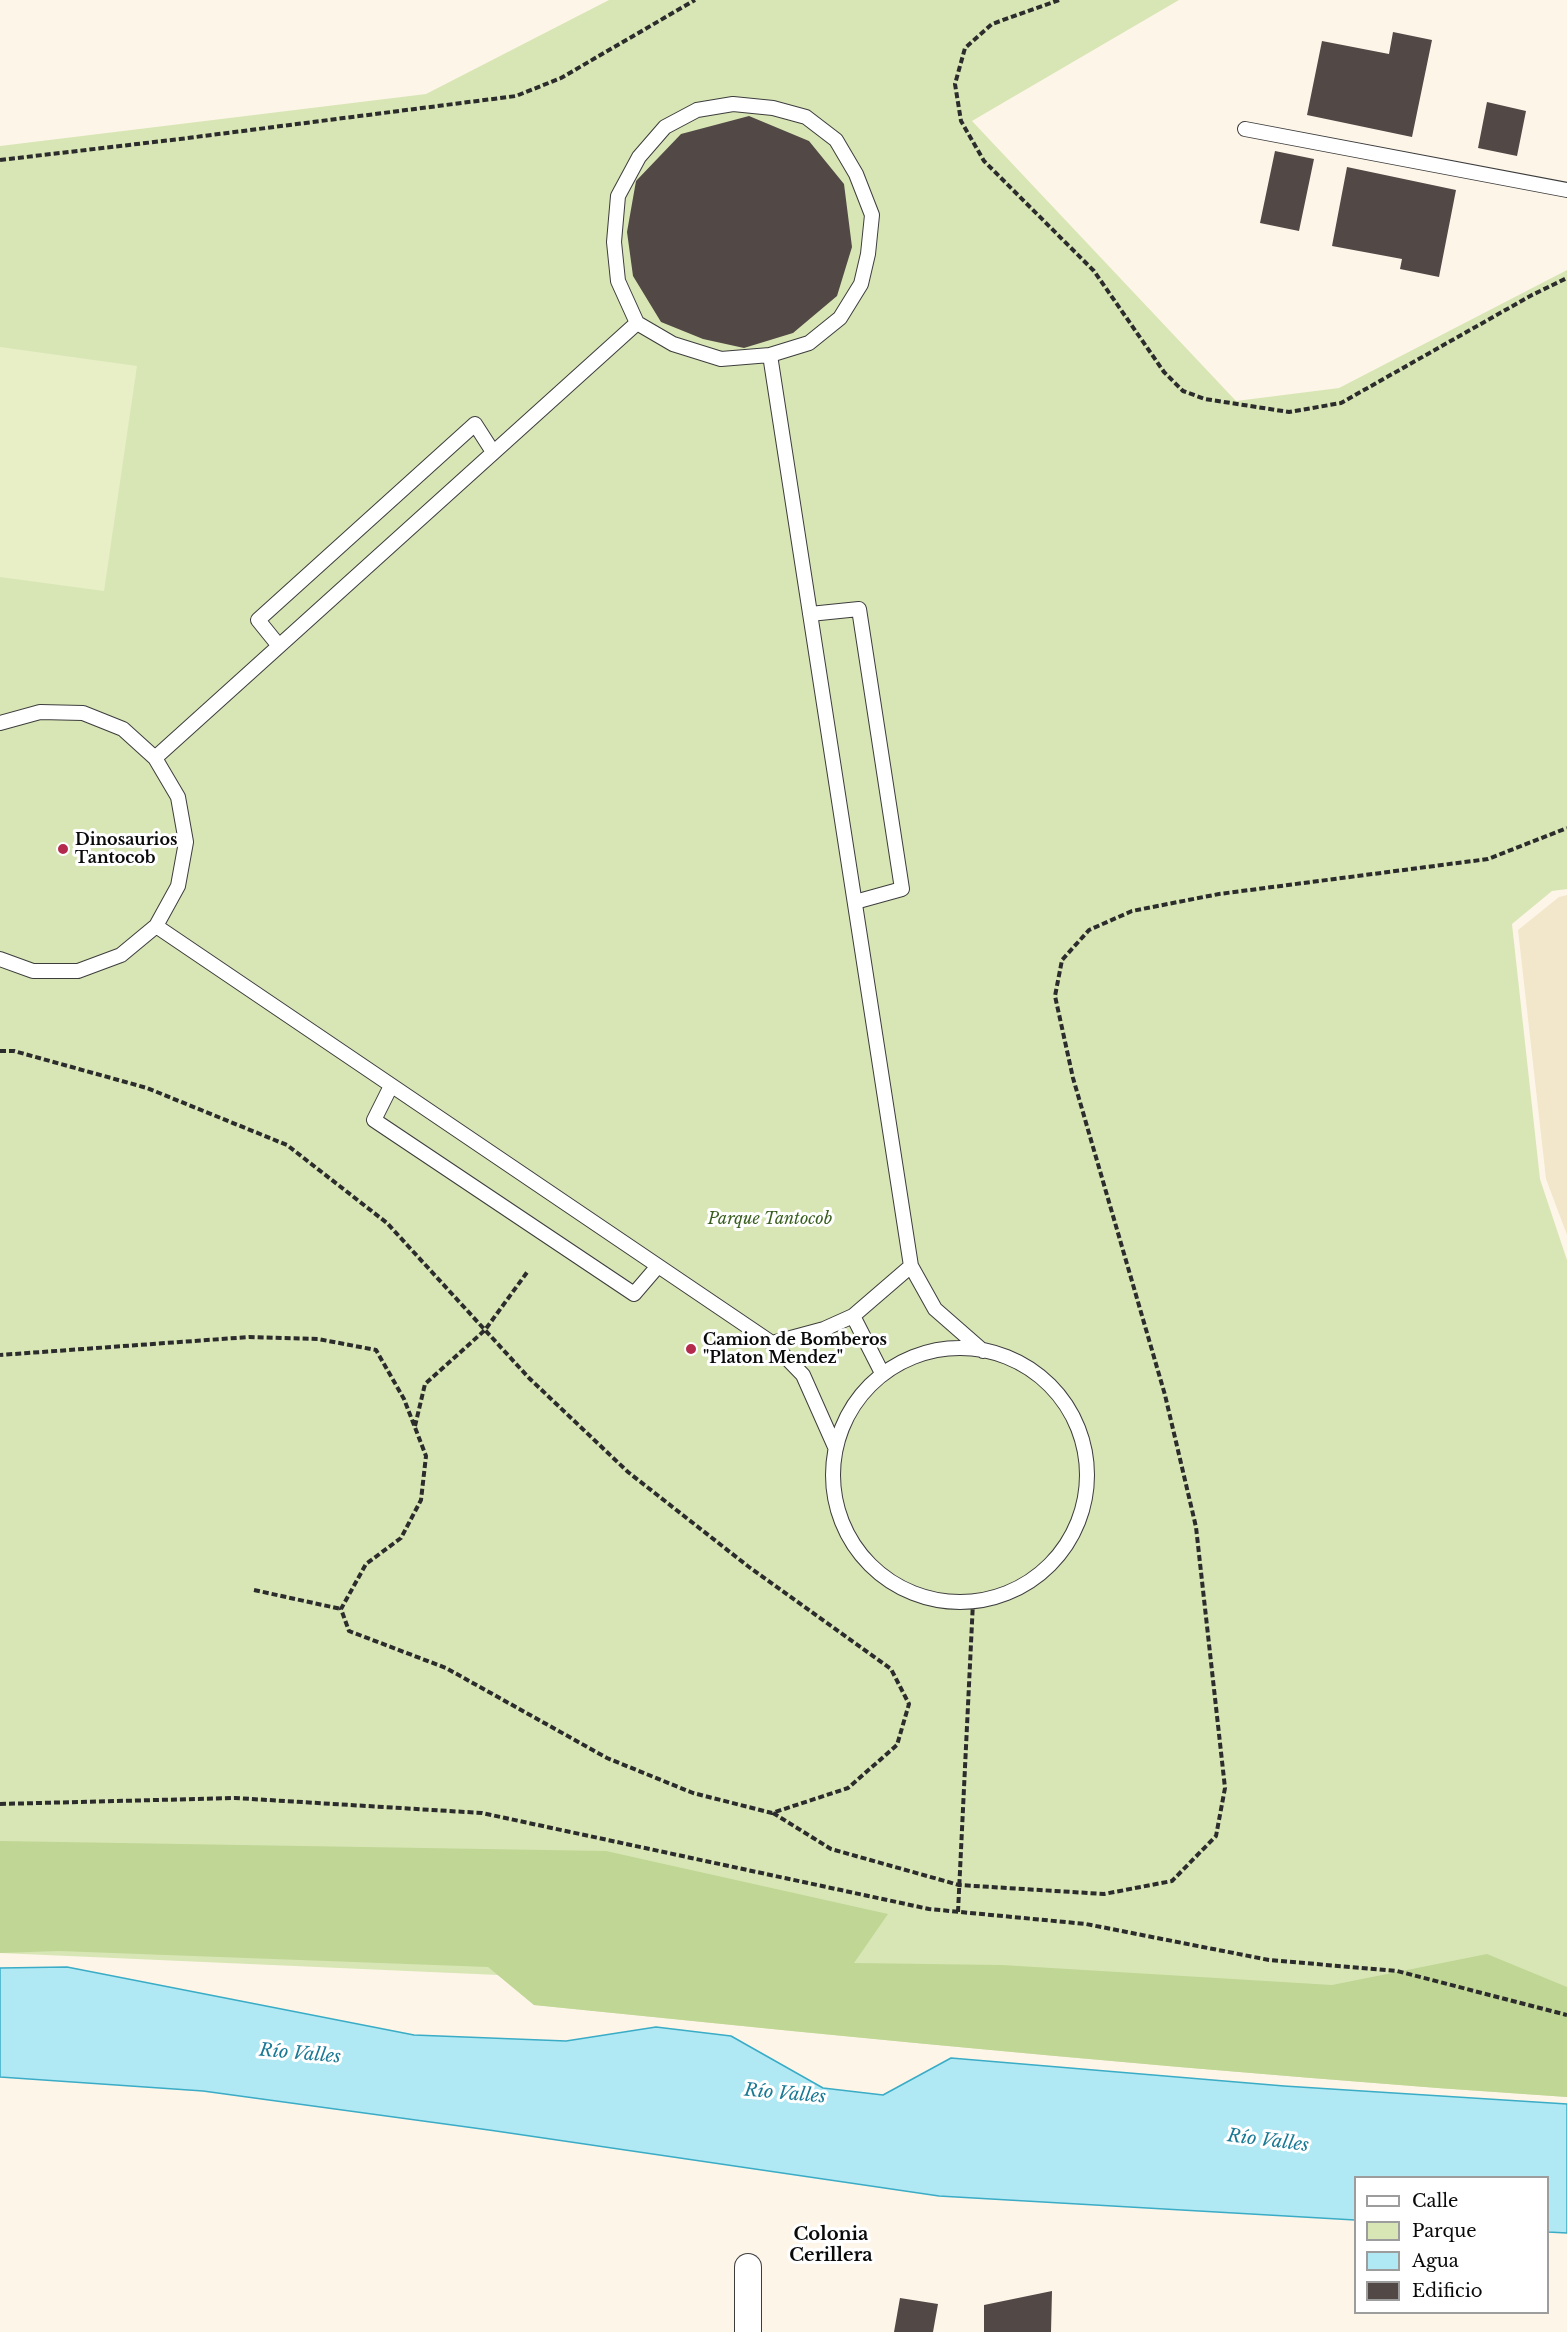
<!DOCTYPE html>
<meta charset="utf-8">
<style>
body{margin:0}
#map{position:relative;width:1567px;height:2332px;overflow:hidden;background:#fef5e9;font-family:"Libre Baskerville",serif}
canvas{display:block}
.legend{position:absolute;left:1354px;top:2176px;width:195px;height:138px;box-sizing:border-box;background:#fff;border:2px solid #9d9d9d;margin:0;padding:8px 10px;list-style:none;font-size:18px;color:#0a0a0a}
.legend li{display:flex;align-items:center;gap:12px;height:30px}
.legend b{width:30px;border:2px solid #9d9d9d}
</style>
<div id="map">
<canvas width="1567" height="2332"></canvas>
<ul class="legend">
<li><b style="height:8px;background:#fff"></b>Calle</li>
<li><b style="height:16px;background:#d8e6b5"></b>Parque</li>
<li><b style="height:16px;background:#b0e8f3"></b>Agua</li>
<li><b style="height:16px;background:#524947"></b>Edificio</li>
</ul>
</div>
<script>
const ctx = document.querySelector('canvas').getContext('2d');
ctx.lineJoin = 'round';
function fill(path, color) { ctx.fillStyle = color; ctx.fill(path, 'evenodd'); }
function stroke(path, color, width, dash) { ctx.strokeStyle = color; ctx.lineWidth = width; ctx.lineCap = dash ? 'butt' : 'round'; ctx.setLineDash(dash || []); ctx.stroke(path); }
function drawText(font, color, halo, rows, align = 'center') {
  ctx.font = font + ' "Libre Baskerville",serif'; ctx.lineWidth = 6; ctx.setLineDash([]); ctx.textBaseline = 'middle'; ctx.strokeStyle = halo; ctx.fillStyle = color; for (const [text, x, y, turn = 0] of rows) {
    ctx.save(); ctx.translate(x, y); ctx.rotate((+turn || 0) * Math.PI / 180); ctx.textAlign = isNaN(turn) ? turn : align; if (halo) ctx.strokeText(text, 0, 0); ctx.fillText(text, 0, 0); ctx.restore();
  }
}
const farmland = new Path2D(`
 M1567 895V1235L1546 1179 1518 930 1559 897Z`);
const green = new Path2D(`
 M609 0H1179L972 121 1236 401 1339 388 1567 270V889L1552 891 1512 924 1540 1179 1567 1260V2097C1222 2074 878 2040 534 2005L498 1975 0 1953V146L426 94Z`);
const forest = new Path2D(`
 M0 1841 606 1851 888 1914 854 1963 1002 1965 1332 1985 1487 1954 1567 1987V2097C1222 2074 878 2040 534 2005L488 1967 59 1951 0 1953Z`);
const pitch = new Path2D(`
 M0 347 137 366 104 591 0 577Z`);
const water = new Path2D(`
 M67 1967 414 2035 566 2041 656 2027 731 2036 823 2088 883 2095 951 2058 1284 2086 1567 2104V2233L1548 2232V2178H1356L1355 2220 939 2196 489 2130 203 2091 0 2077V1968Z`);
const building = new Path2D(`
 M1393 32 1432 40 1412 137 1307 115 1322 41 1389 54Z
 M1487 102 1526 111 1517 156 1478 148Z
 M749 116 809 141 844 184 852 247 837 296 793 333 744 348 703 339 661 322 633 276 627 232 636 181 681 134Z
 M1275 151 1314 159 1299 231 1260 223Z
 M1347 167 1456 190 1439 277 1400 269 1402 259 1332 246Z
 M1052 2291 1051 2332H984V2305Z
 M900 2298 938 2304 933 2332H894Z`);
const path = new Path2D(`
 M1059 0 992 24 965 48 955 84 961 121 984 161 1094 271 1164 372 1183 391 1205 399 1289 412 1341 403 1532 295 1567 278
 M0 160 180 139 516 96 561 78 695 0
 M0 1051H14L147 1088 287 1145 387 1223 529 1378 628 1472 749 1567 891 1669 909 1704 897 1745 848 1788 772 1813 693 1793 607 1758 446 1668 349 1631 341 1609 366 1564 401 1538 421 1500 426 1456 404 1399 376 1350 318 1339 249 1337 0 1355
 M415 1426 425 1384 485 1330 528 1271
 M254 1590 341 1609
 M0 1804 235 1798 482 1813 929 1909 1086 1924 1269 1960 1397 1971 1567 2015
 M773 1813 831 1849 959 1885 1104 1894 1172 1881 1216 1836 1225 1788 1196 1527 1165 1395 1073 1078 1055 996 1062 960 1089 930 1132 911 1219 894 1488 859 1567 828
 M958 1912 973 1602`);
const lane = new Path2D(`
 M733 104 773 108 806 117 836 140 856 174 872 215 868 254 861 284 840 318 809 343 770 355 721 359 673 344 637 323 618 281 614 242 618 196 639 157 665 127 697 110Z
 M1245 129 1567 190
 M770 355 911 1266 935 1309 983 1351
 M810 614 859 609 902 889 855 902
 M279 646 258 620 475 424 493 452
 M0 723 40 712 83 713 123 729 155 758 178 797 186 842 178 886 156 926 121 955 78 971H33L0 959
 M155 758 637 323
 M156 926 772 1343 803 1375 835 1447
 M391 1086 374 1120 634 1294 658 1266
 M853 1316 882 1373
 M772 1343 824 1329 853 1316 911 1266
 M833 1475a127 127 0 1 1 254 0a127 127 0 1 1-254 0Z`);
const street = new Path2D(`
 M748 2267V2332`);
const markers = [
 [63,849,6,"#b32a4d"],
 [691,1349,6,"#b32a4d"]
];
const poiNames = [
 ["Dinosaurios",75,840],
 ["Tantocob",75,858],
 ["Camion de Bomberos",703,1340],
 ["\"Platon Mendez\"",703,1358]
];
const parkNames = [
 ["Parque Tantocob",770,1219]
];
const waterNames = [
 ["Río Valles",300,2054,5],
 ["Río Valles",785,2094,5],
 ["Río Valles",1268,2141,7]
];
const neighbourhoodNames = [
 ["Colonia",831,2235],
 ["Cerillera",831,2256]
];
fill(farmland, '#f2e7cb');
fill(green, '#d8e6b5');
fill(forest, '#c0d695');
fill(pitch, '#e8eec6');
fill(water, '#b0e8f3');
stroke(water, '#3aacc6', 1.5);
fill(building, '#524947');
stroke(lane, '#3d3d3d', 16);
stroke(street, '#3d3d3d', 28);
stroke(path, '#2c2c2c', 4, [6, 3]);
stroke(lane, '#fff', 14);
stroke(street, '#fff', 26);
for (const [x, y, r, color] of markers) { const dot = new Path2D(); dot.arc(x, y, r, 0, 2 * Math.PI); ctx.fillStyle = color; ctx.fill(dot); stroke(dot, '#fff', 2); }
drawText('bold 16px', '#0a0a0a', '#fff', poiNames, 'left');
drawText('italic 16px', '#395e1f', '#fff', parkNames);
drawText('italic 18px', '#1a7995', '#fff', waterNames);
drawText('bold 18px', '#0a0a0a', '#fff', neighbourhoodNames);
</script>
